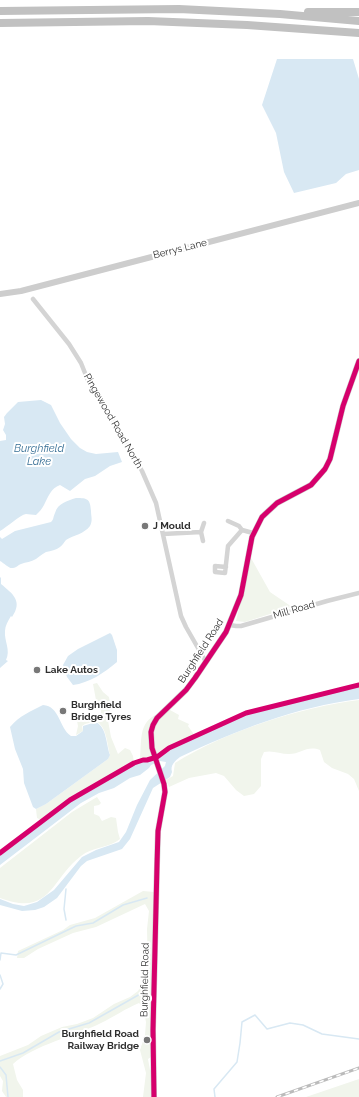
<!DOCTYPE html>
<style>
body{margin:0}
canvas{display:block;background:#fff}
</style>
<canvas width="359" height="1097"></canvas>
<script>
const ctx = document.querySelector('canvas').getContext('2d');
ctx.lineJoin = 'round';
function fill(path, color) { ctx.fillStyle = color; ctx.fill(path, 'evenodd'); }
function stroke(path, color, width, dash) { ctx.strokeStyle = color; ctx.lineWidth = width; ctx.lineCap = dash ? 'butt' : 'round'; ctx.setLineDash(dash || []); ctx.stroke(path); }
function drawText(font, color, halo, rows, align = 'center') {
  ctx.font = font + ' Raleway,sans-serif'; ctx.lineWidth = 4; ctx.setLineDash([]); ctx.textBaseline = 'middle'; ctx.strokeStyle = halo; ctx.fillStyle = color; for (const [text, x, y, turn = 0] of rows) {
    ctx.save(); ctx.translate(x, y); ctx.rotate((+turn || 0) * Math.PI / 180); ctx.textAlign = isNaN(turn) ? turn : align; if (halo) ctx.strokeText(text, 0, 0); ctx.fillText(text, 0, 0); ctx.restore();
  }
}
const green = new Path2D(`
 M251 558 270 592 292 607 245 622 236 621Z
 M97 683 103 692 109 697 111 709 107 715 111 737 118 754 125 748 130 750 133 756 134 763 69 800 41 820 37 818 36 809 46 804 108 759 110 755C107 744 107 727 96 721L85 724 82 726 83 731 76 735 78 726 77 721 101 713V708L96 700 93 684Z
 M359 700V791L354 779 348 774 332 768 324 762 320 750C307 745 301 754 289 754 280 754 273 750 264 752L261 759V786L254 794 244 796 236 790 224 776 216 773 189 778 169 787 166 780 173 776 175 763C224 732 301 707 359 700Z
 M170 710 179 715 178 719 189 724 188 726 195 736C184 740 163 747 157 756L140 759C142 733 138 717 170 710Z
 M97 797 101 803 99 805 94 806V814L99 816 102 821 111 817 116 818 118 832 120 839C109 848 92 847 81 856 50 880 51 917 0 898V868L72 812Z
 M143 891 154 892 151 1057 148 1059 150 1070 153 1068 151 1097H143L146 1073 140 1050 145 1035 146 1022 143 1007 139 1003C125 1009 115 1016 101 1023 75 1036 34 1045 13 1064L17 1080 23 1090V1097H6L2 1091 3 1081 0 1076V1056L28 1045 41 1036 62 1027 77 1024 93 1018 114 1004 130 997 138 991 148 974 147 929 149 911 145 904 96 927 73 933 38 949 24 958H17L18 951 63 930 70 925 95 918Z
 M359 1079V1097H306Z`);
const water = new Path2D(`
 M277 59H353L359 79V170L346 174 336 183 294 193 284 172 276 133 262 105Z
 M41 400 51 405 60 423 71 439 80 448 87 452 96 454 118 452 122 462 110 466 95 476 85 479 70 491 60 485C51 488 48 497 44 505 42 509 39 512 36 515 32 515 29 514 26 514 20 515 7 527 0 531V441L6 440V435L3 430 5 424 4 417 7 413 18 402Z
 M76 498C88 498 90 499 91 511 91 517 93 520 90 526 84 534 74 535 66 540 64 542 63 545 60 547 56 550 51 551 46 552 42 554 39 557 36 559 31 562 26 562 21 564 18 565 16 568 13 568 9 569 4 563 0 561V537L2 539 15 531 51 522C54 519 53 517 55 513 58 503 67 501 76 498Z
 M0 577 1 578V584C13 594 23 601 12 617L11 616C8 621 5 626 5 631 4 641 11 650 6 660L8 661 0 668Z
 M110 633 112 635 117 650V662C104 673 89 683 73 685L67 677 63 665 68 656 78 649Z
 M359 687V699C296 707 237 730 180 757 175 761 170 765 172 772L170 777 153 788 130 839 122 849 87 861 81 866 57 898 44 907 35 910 22 911 0 905V899L13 904 24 906 37 902 54 890 82 857 96 850 119 842 126 832 137 805 150 780 165 766 166 762 160 761 151 765 149 768 140 775 130 778 114 788 99 793 81 803 0 865V855C42 822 84 787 134 765 142 761 151 761 160 757L161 755C189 741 217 725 247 715 283 702 322 696 359 687Z
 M43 705C60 706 59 728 71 736H76L83 731V726L96 722C107 728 106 744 110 755L108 759 46 804 36 809 33 807 24 783 23 769 15 749 10 727C19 716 31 711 43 705Z`);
const stream = new Path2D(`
 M66 920 64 909 66 889
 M0 960 1 953 16 955 76 926 93 923 123 905 147 898
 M0 975 3 984 0 989
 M0 1061 23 1053 59 1032 89 1023 142 993
 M0 1067 6 1075 8 1097
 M215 1097 214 1089 237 1062 240 1043 242 1022 255 1015 267 1029 290 1023 303 1025 322 1034 359 1039`);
const street = new Path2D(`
 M33 299 69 344 81 363 89 383 116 425 142 471 156 503 181 616 186 627 206 662
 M228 521 239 526 242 530 253 533
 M201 532 204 523
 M163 534 201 532 203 541
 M226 567 215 566V572L225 573 228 546 242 530
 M230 625 236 626H241L327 601 359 593`);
const secondary = new Path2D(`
 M0 294 21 291 359 203
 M154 1097 153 1030 157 865 158 831 165 792 164 784 152 748 151 732 153 725 157 718 186 690 195 678 226 632 241 595 252 537 262 517 277 503 311 485 325 469 330 459 343 406 359 361`);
const highway = new Path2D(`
 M0 11 179 9 280 14 359 21
 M308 12H359
 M0 23 148 21 247 25 359 33`);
const rail = new Path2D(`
 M277 1097 359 1068`);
const cycleway = new Path2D(`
 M0 853 70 800 134 763 143 760H147L157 757 169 748 246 713 359 685
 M154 1097 153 1030 157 865 158 831 165 792 164 784 152 748 151 732 153 725 157 718 186 690 195 678 226 632 241 595 252 537 262 517 277 503 311 485 325 469 330 459 343 406 359 361`);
const markers = [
 [145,526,4,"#787878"],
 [37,670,4,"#787878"],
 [63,711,4,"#787878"],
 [147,1040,4,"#787878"]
];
const streetNames = [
 ["Berrys Lane",180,249,-14],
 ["Pingewood Road North",113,421,60],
 ["Mill Road",294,610,-16],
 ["Burghfield Road",201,651,-57],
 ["Burghfield Road",145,980,-89]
];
const poiNames = [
 ["J Mould",153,526],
 ["Lake Autos",45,670],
 ["Burghfield",71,705],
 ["Bridge Tyres",71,717],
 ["Burghfield Road",139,1034,"right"],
 ["Railway Bridge",139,1046,"right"]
];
const waterNames = [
 ["Burghfield",39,449],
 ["Lake",39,462]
];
fill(green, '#f1f5ec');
fill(water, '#d8e8f3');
stroke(stream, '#d8e8f3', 1.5);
stroke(street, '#d4d4d4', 4.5);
stroke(secondary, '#cdcdcd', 6);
stroke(highway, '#c1c1c1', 8);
stroke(rail, '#bbb', 3);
stroke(rail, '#fff', 1.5, [4.5]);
stroke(cycleway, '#d6006c', 5);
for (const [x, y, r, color] of markers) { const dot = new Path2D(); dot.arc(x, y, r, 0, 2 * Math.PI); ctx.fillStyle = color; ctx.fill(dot); stroke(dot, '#fff', 1.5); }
drawText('10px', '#2f2f2f', '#fff', streetNames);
drawText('bold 10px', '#2f2f2f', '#fff', poiNames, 'left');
drawText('italic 11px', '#387096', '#fff', waterNames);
</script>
